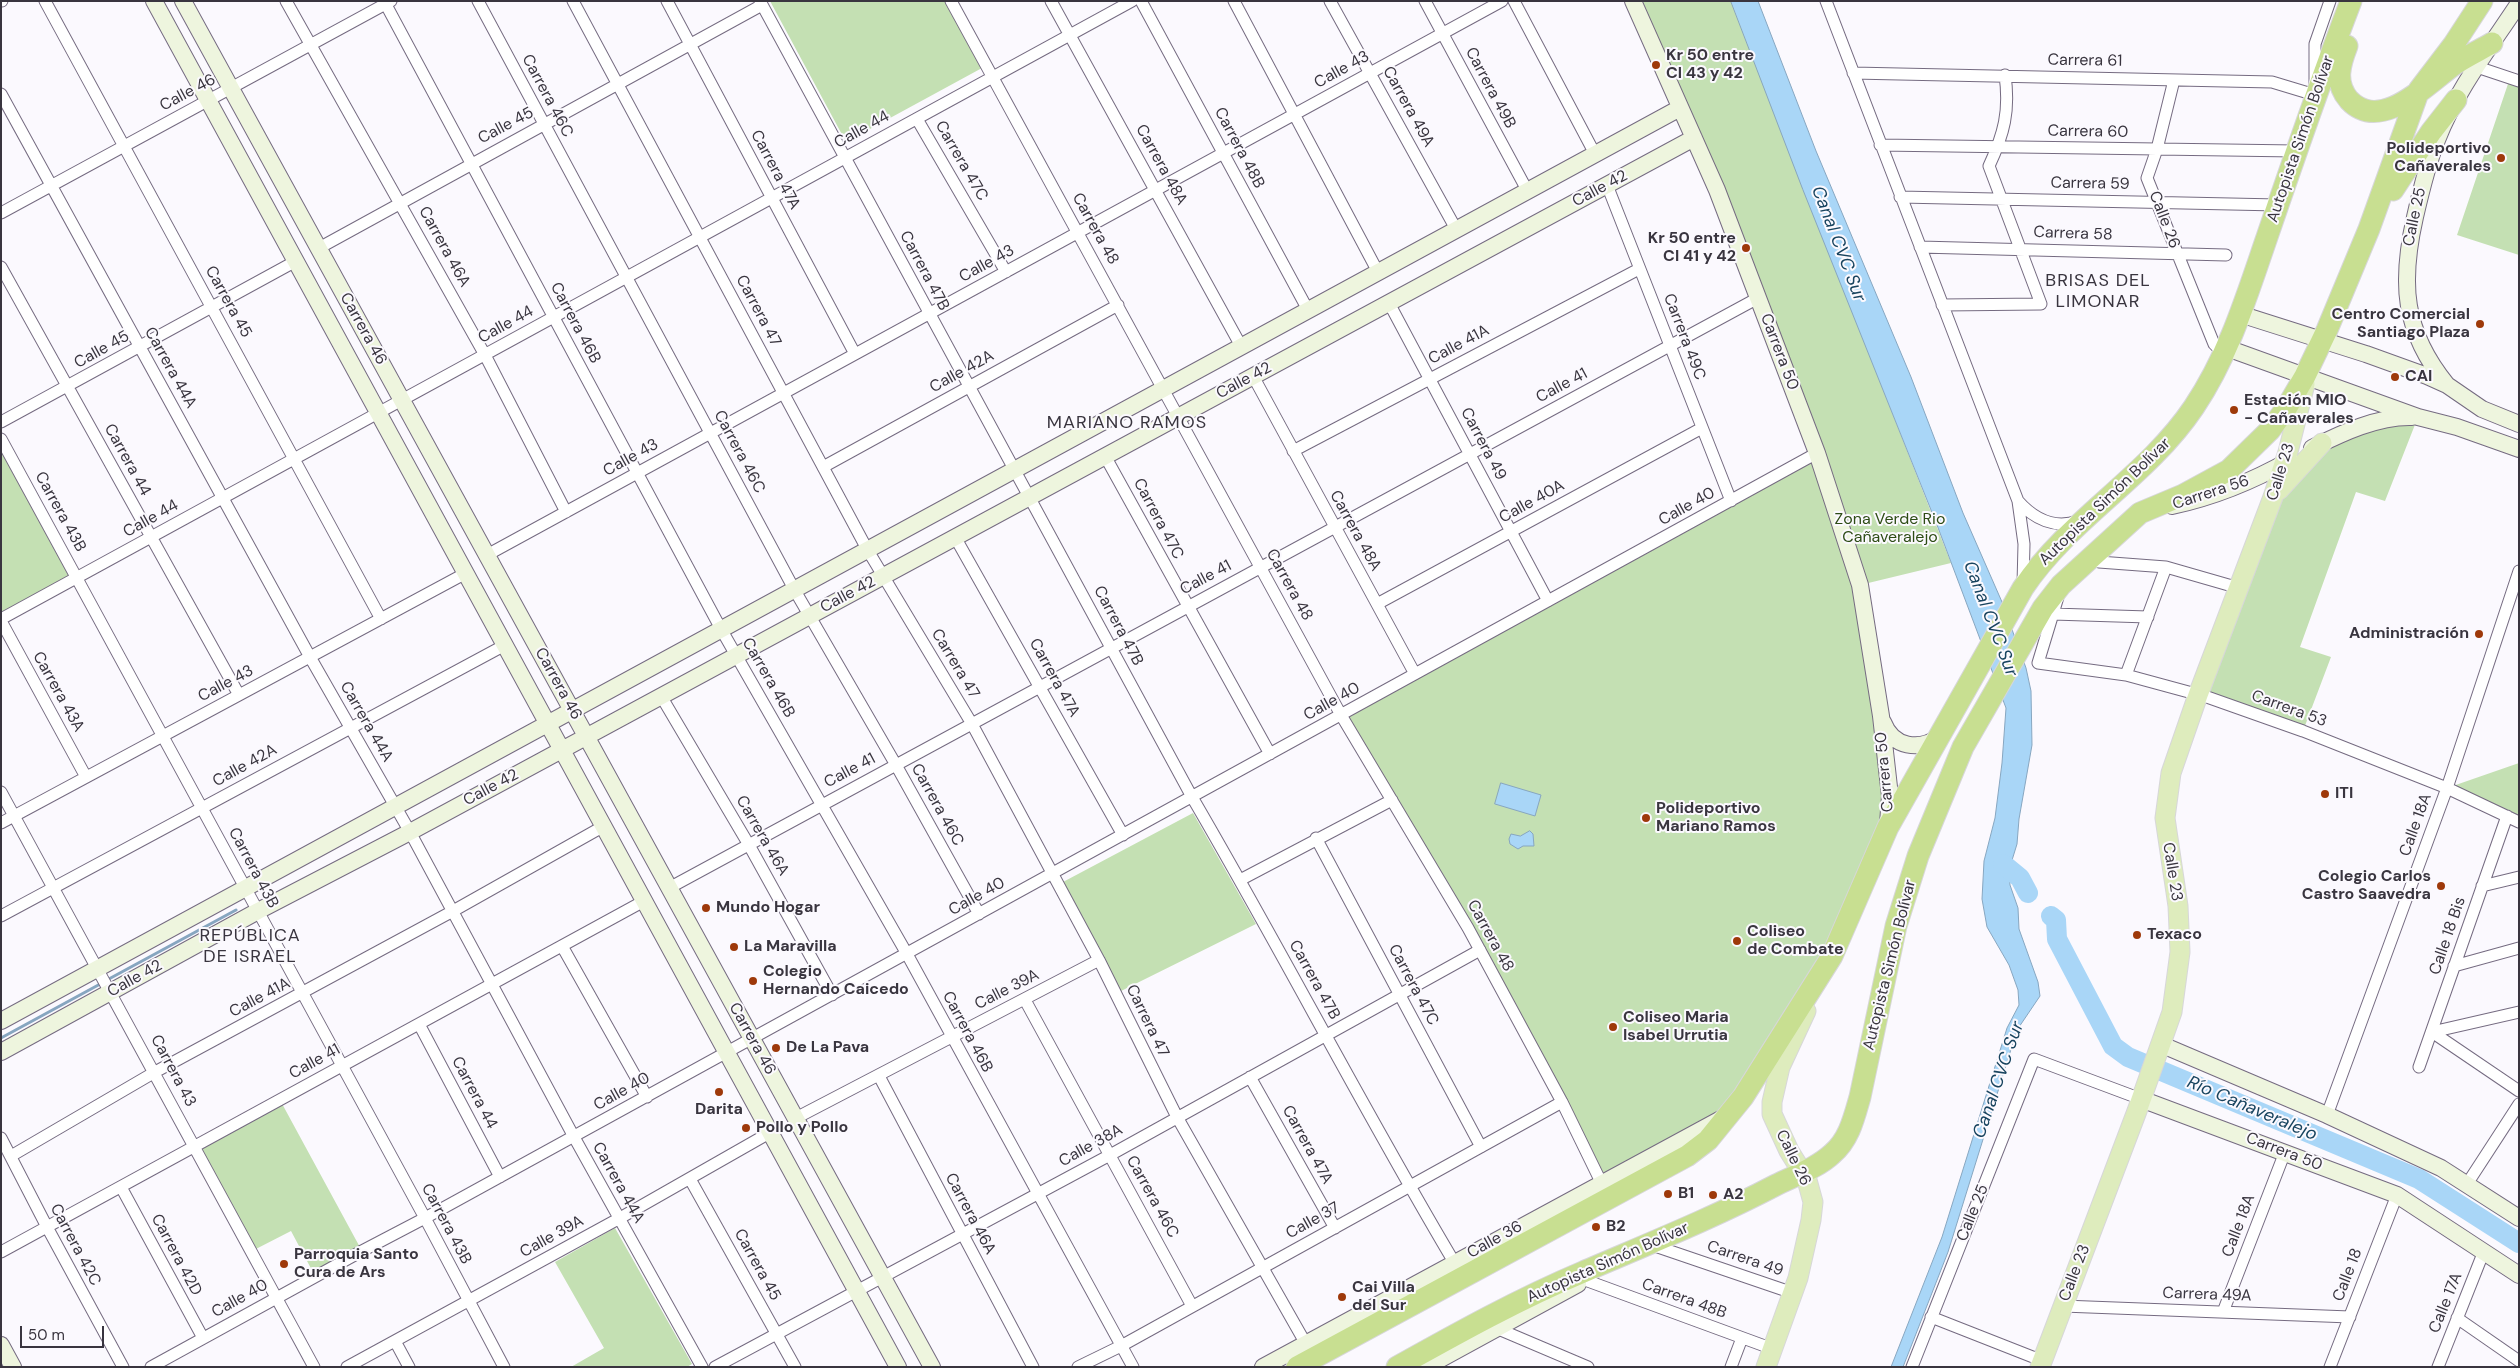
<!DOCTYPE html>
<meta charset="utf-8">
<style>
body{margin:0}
#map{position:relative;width:2520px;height:1368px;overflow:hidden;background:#fbf9fe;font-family:"DM Sans",sans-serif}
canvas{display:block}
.frame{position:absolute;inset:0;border:2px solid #39353f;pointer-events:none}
.scale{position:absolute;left:20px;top:1326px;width:84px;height:22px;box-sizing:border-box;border:2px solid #39353f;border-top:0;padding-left:6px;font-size:15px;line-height:18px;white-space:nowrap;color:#39353f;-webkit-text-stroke:4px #fbf9fe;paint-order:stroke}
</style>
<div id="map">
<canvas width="2520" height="1368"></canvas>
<div class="frame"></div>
<div class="scale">50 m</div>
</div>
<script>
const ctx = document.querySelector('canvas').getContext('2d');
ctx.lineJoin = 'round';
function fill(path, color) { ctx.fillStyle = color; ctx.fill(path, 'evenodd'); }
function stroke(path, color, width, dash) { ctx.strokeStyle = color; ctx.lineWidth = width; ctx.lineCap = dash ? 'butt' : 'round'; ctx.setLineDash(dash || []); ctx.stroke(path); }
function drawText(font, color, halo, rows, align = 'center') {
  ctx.font = font + ' "DM Sans",sans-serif'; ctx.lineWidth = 4; ctx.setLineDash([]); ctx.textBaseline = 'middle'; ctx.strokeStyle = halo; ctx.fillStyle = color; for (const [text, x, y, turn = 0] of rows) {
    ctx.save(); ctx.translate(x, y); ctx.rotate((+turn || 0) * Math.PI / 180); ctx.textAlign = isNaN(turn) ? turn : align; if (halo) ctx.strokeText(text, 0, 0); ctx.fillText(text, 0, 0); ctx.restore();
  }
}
const green = new Path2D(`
 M770 1H945L982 68 846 142Z
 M1642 1H1731L1951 563 1860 585 1890 796 1841 933 1743 1097 1601 1182 1562 1102 1341 715 1817 453 1717 190 1705 143Z
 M2510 78 2519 81V255L2457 235Z
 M2418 417 2385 501 2356 492 2300 647 2331 657 2303 731 2207 698 2239 588 2283 464 2300 454Z
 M1 439 77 577 1 619Z
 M2519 763V822L2447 788Z
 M1193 813 1256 924 1121 991 1063 882Z
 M280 1100 362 1251 315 1276 291 1231 252 1251 195 1146Z
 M615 1228 692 1364 687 1367H571L604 1348 555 1262Z`);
const water = new Path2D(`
 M1731 1H1758L1816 151 1911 377 1963 513 2002 602 2026 668 2031 691 2032 745 2019 819 2017 844 2009 870 2010 885 2018 908 2019 929 2038 982 2040 996 2017 1030 1948 1252 1903 1367H1891L1942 1237 2007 1028 2019 1005 2018 990 2009 965 1987 927 1982 899 1984 861 1995 818 2002 763 2006 708 1937 525 1803 190Z
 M1501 783 1541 795 1535 816 1495 804Z
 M1530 831 1533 834 1534 846H1523L1518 849 1510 844 1509 839 1511 834 1520 836Z`);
const stream = new Path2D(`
 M107 980 236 910
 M1 1038 102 983`);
const river = new Path2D(`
 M2003 864 2020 878 2028 893
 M2051 916 2056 920 2057 939 2113 1046 2128 1057 2419 1179 2519 1243`);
const street = new Path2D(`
 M1 1H2
 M45 1 381 619
 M286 1 485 355 566 512
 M384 1 721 629 907 954 1133 1367
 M478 1 794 589 896 765 979 914
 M573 1 867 549 972 724 1099 960 1177 1117 1306 1344
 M667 1 855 354
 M760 1 1192 797C1282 951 1363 1109 1454 1262
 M951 1 1341 715 1468 928 1562 1102 1601 1182
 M1051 1 1241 346
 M1141 1 1308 310
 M1234 1 1378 272
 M1330 1 1456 229
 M1425 1 1527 190
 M1514 1 1595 154
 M1826 1 2018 501 2024 544 2023 584
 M2477 67 2519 81
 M1853 73 2272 82 2315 95V44L2330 1
 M2174 80 2157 149 2147 178 2214 344 2224 354
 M1 94 310 657 410 832 574 1137 702 1367
 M917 119 1006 272
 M1880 145 2296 151
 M1607 185 1731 501
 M1900 197 2278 205
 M1 213 391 1
 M1920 247 2226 255
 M319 248 762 5
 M1 267 239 695
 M1389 303 1548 601
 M1942 305 2041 304 1989 166C2004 134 2010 111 2005 75
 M1253 376 1415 674
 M1 422 296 261
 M1 439 425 1218 504 1367
 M1293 451 1639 269
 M1105 456 1270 754
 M823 467 1118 305
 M2018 501C2034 519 2055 529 2078 521
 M955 537 1123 835
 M487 555 1502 1
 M2092 557 2099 562 2166 567 2239 588
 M2058 597 2038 663 2126 675 2207 697 2303 731 2447 788 2519 822
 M1377 604 1702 428
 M2053 614 2148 617
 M1 619 1132 1
 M1 621 86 777
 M2126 675 2166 567
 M661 696 749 845 832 995
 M1 792 314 1367
 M1 823 466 573
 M1316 838 1481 1147
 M1240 880 1392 800
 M2482 886 2519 877
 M669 888 1758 298
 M1 916 505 645
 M562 946 647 1097
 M2454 966 2519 948
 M1025 1000 1192 1306
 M419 1024 500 1177
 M2432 1032 2519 1091
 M2432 1032 2519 1012
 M2419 1067 2507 816
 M879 1076 1033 1367
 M1250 1077 1335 1228
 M2327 1115 2447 788 2519 571
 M796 1118 1099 960
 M1 1138 47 1227 123 1367
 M11 1156 155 1072 453 911 604 826
 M690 1179 795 1367
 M2467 1184 2519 1104
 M121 1187 203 1338
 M1658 1247 1793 1293
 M1 1252 644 901
 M1585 1280 1773 1349
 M2063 1306 2350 1317
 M2223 1312 2285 1152
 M1931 1317 2043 1361
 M2457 1318 2519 1361
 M1496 1328 1588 1367
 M395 1341 409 1367
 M151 1367 362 1251 425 1218 1817 453
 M347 1367 620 1218 771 1132
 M715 1367 1110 1155 1480 950
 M1078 1367 1121 1346 1562 1102
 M1731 1367 1742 1338
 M1912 1367 2034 1059 2141 1099
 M2330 1367 2397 1195
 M2438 1367 2484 1251`);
const secondary = new Path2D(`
 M154 1 898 1367
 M183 1 932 1367
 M1633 1 1717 190 1817 453 1860 585 1881 716 1890 796 1888 824
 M2240 314 2366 354 2427 376 2447 385 2482 409 2519 424
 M2227 348 2418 417 2457 427 2519 449
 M2447 385C2403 331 2400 283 2415 217 2421 191 2427 165 2437 140 2456 91 2490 47 2519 3
 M2312 448C2342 433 2378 416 2412 417
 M2172 506C2214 497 2253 481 2290 460
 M1883 722C1893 748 1919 751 1940 737
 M1 1021 1680 108
 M2160 1044 2327 1115 2441 1168 2519 1218
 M1 1052 258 911 410 832 1694 138
 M2141 1099 2397 1195 2519 1275
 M1 1345 13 1367
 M1263 1367 1721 1119
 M1426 1367 1578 1284`);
const primary = new Path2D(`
 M2279 490 2322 443
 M1766 1367 1798 1278 1811 1220 1813 1202 1807 1180 1789 1151 1772 1114V1102L1780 1067 1806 1011
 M2040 1367 2137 1111 2172 1012 2180 952 2178 906 2165 818 2171 773 2198 695 2273 497 2288 452 2305 384`);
const highway = new Path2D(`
 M2347 46C2340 64 2334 83 2349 100 2381 134 2428 83 2455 64 2467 56 2480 50 2492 43
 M2393 190 2431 132 2456 100
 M1297 1367 1687 1156 1708 1140 1743 1097 1832 956 1888 827 2023 588C2070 518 2147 477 2194 407 2229 355 2247 295 2267 237 2294 158 2321 79 2351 1
 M1397 1367C1458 1333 1519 1299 1583 1272 1648 1244 1713 1218 1776 1185 1794 1176 1817 1168 1832 1154 1849 1140 1854 1118 1860 1097L1896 926 1918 856 1963 747 2043 608 2061 585 2140 513 2183 495 2229 470 2270 430 2287 407 2305 376 2327 330 2369 229 2419 90 2454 44 2482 1`);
const markers = [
 [1656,65,5,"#9e390a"],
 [2501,158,5,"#9e390a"],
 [1746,248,5,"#9e390a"],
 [2480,324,5,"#9e390a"],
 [2395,377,5,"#9e390a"],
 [2234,410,5,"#9e390a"],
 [2479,634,5,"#9e390a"],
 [2325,794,5,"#9e390a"],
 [1646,818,5,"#9e390a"],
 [2441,886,5,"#9e390a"],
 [706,908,5,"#9e390a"],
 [2137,935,5,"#9e390a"],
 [1737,941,5,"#9e390a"],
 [734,947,5,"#9e390a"],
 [753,981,5,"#9e390a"],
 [1613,1027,5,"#9e390a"],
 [776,1048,5,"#9e390a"],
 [719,1092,5,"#9e390a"],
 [746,1128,5,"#9e390a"],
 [1668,1194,5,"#9e390a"],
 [1713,1195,5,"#9e390a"],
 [1596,1227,5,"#9e390a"],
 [284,1264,5,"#9e390a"],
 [1342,1297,5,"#9e390a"]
];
const poiNames = [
 ["Kr 50 entre",1666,56],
 ["Cl 43 y 42",1666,74],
 ["Polideportivo",2491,149,"right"],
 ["Cañaverales",2491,167,"right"],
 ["Kr 50 entre",1736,239,"right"],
 ["Cl 41 y 42",1736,257,"right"],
 ["Centro Comercial",2470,315,"right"],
 ["Santiago Plaza",2470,333,"right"],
 ["CAI",2405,377],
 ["Estación MIO",2244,401],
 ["- Cañaverales",2244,419],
 ["Administración",2469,634,"right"],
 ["ITI",2335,794],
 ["Polideportivo",1656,809],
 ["Mariano Ramos",1656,827],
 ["Colegio Carlos",2431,877,"right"],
 ["Castro Saavedra",2431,895,"right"],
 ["Mundo Hogar",716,908],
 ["Coliseo",1747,932],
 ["de Combate",1747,950],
 ["Texaco",2147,935],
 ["La Maravilla",744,947],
 ["Colegio",763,972],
 ["Hernando Caicedo",763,990],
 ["Coliseo Maria",1623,1018],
 ["Isabel Urrutia",1623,1036],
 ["De La Pava",786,1048],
 ["Darita",719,1110,"center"],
 ["Pollo y Pollo",756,1128],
 ["B1",1678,1194],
 ["A2",1723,1195],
 ["B2",1606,1227],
 ["Parroquia Santo",294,1255],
 ["Cura de Ars",294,1273],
 ["Cai Villa",1352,1288],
 ["del Sur",1352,1306]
];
const streetNames = [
 ["Carrera 61",2085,61,1],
 ["Calle 43",1342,70,-29],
 ["Carrera 49B",1490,88,62],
 ["Calle 46",188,93,-28],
 ["Carrera 46C",547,96,62],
 ["Carrera 49A",1408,107,61],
 ["Calle 45",506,126,-28],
 ["Calle 44",862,130,-29],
 ["Carrera 60",2088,132,1],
 ["Autopista Simón Bolívar",2301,139,-71],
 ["Carrera 48B",1239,148,62],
 ["Carrera 47C",961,161,60],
 ["Carrera 48A",1161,165,61],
 ["Carrera 47A",775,170,62],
 ["Carrera 59",2090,184,1],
 ["Calle 42",1600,189,-28],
 ["Calle 25",2415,217,-78],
 ["Calle 26",2164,220,69],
 ["Carrera 48",1095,229,61],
 ["Carrera 58",2073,234,2],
 ["Carrera 46A",444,247,61],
 ["Calle 43",987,264,-29],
 ["Carrera 47B",924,271,62],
 ["Carrera 45",228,302,61],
 ["Carrera 47",758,311,62],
 ["Carrera 46B",575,323,62],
 ["Calle 44",506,325,-29],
 ["Carrera 46",363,329,61],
 ["Carrera 49C",1684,337,69],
 ["Calle 41A",1459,345,-28],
 ["Calle 45",102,350,-29],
 ["Carrera 50",1779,352,69],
 ["Carrera 44A",170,368,61],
 ["Calle 42A",962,372,-29],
 ["Calle 42",1244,381,-28],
 ["Calle 41",1562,386,-28],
 ["Carrera 49",1483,444,62],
 ["Carrera 46C",739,452,62],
 ["Calle 43",631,458,-29],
 ["Carrera 44",127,460,61],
 ["Calle 23",2281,472,-73],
 ["Carrera 56",2211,493,-18],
 ["Calle 40A",1532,502,-29],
 ["Autopista Simón Bolívar",2105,502,-44],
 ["Calle 40",1687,507,-29],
 ["Carrera 43B",60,512,61],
 ["Calle 44",151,519,-29],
 ["Carrera 47C",1158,519,62],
 ["Carrera 48A",1355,531,61],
 ["Calle 41",1206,578,-28],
 ["Carrera 48",1289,585,61],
 ["Calle 42",848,595,-28],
 ["Carrera 47B",1118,626,62],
 ["Carrera 47",955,664,59],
 ["Carrera 46B",768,678,60],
 ["Carrera 47A",1054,678,61],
 ["Calle 43",226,684,-28],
 ["Carrera 46",558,684,61],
 ["Carrera 43A",58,692,61],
 ["Calle 40",1332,702,-29],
 ["Carrera 53",2289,709,20],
 ["Carrera 44A",366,722,60],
 ["Calle 42A",245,766,-29],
 ["Calle 41",850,771,-28],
 ["Carrera 50",1885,772,-95],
 ["Calle 42",491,788,-28],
 ["Carrera 46C",937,805,61],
 ["Calle 18A",2416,825,-70],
 ["Carrera 46A",762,836,60],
 ["Carrera 43B",253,868,62],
 ["Calle 23",2172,872,81],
 ["Calle 40",977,897,-29],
 ["Carrera 48",1490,936,61],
 ["Calle 18 Bis",2448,936,-71],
 ["Autopista Simón Bolívar",1890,965,-76],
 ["Calle 42",135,979,-29],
 ["Carrera 47B",1314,980,61],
 ["Carrera 47C",1413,985,62],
 ["Calle 39A",1007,990,-27],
 ["Calle 41A",260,998,-28],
 ["Carrera 47",1147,1021,64],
 ["Carrera 46B",967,1032,62],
 ["Carrera 46",752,1039,61],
 ["Calle 41",315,1062,-29],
 ["Carrera 43",173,1071,62],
 ["Calle 40",622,1092,-29],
 ["Carrera 44",474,1093,62],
 ["Carrera 47A",1307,1145,61],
 ["Calle 38A",1091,1146,-29],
 ["Carrera 50",2284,1152,21],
 ["Calle 26",1793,1158,64],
 ["Carrera 44A",618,1183,61],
 ["Carrera 46C",1152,1197,61],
 ["Calle 25",1973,1213,-68],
 ["Carrera 46A",970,1214,62],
 ["Calle 37",1313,1221,-29],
 ["Carrera 43B",446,1224,62],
 ["Calle 18A",2239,1226,-69],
 ["Calle 39A",552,1237,-29],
 ["Calle 36",1495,1240,-29],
 ["Carrera 42C",75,1245,62],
 ["Carrera 42D",176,1255,62],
 ["Carrera 49",1745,1259,19],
 ["Autopista Simón Bolívar",1608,1263,-24],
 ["Carrera 45",757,1265,61],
 ["Calle 23",2075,1273,-69],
 ["Calle 18",2348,1275,-69],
 ["Carrera 49A",2207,1295,2],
 ["Calle 40",240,1299,-29],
 ["Carrera 48B",1684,1299,20],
 ["Calle 17A",2446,1303,-68]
];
const parkNames = [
 ["Zona Verde Rio",1890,520],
 ["Cañaveralejo",1890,538]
];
const waterNames = [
 ["Canal CVC Sur",1838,244,69],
 ["Canal CVC Sur",1990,619,69],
 ["Canal CVC Sur",1999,1080,-71],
 ["Río Cañaveralejo",2252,1109,23]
];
const neighbourhoodNames = [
 ["BRISAS DEL",2098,281],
 ["LIMONAR",2098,302],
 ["MARIANO RAMOS",1127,423],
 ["REPÚBLICA",250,936],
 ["DE ISRAEL",250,957]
];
fill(green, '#c4e0b3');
fill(water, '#a9d6f7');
stroke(water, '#87a6c0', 1);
stroke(stream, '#87a6c0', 3);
stroke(river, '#a9d6f7', 20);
stroke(street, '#756b81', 13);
stroke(secondary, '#756b81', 18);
stroke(primary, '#d7d7d9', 21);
stroke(highway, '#d7d7d9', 23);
stroke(street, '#fff', 11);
stroke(secondary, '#eef5de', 16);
stroke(primary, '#deecbd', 19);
stroke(highway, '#c8df91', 21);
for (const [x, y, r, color] of markers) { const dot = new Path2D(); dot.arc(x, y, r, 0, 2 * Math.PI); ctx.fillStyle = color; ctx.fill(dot); stroke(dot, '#fbf9fe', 2); }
drawText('bold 16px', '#39353f', '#fbf9fe', poiNames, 'left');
drawText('16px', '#39353f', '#fbf9fe', streetNames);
drawText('16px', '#2d4c15', '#fbf9fe', parkNames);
drawText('italic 18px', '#18445f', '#fbf9fe', waterNames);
ctx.letterSpacing = '1px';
drawText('18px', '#39353f', '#fbf9fe', neighbourhoodNames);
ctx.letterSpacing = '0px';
</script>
